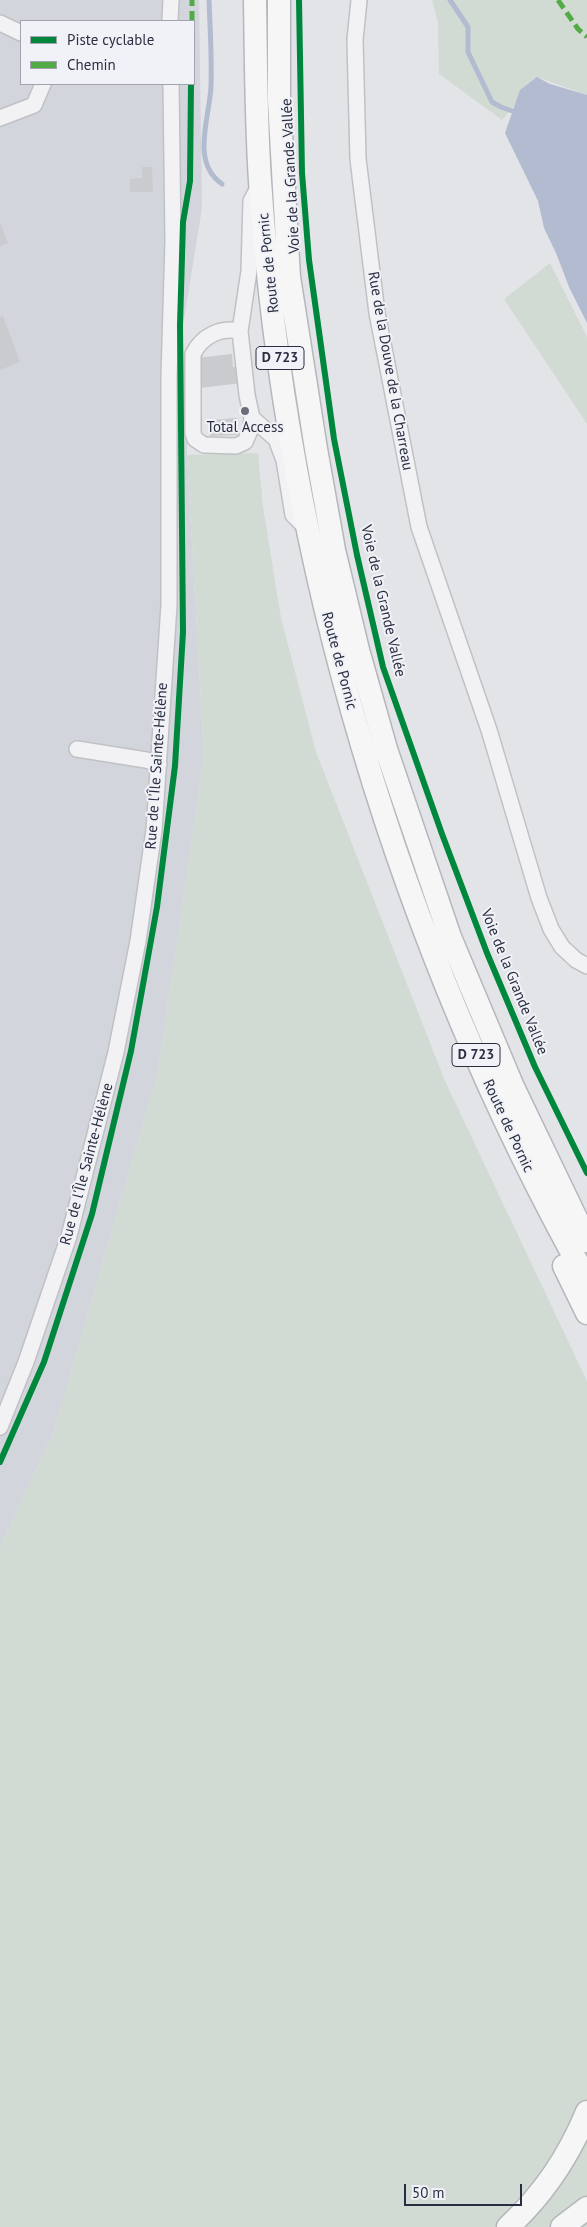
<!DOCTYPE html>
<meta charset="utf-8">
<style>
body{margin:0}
#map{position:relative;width:587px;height:2227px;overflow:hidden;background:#e3e4e7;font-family:"PT Sans",sans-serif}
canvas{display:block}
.legend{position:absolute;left:20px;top:20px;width:175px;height:65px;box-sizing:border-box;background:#f1f2f7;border:1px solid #a1a4ae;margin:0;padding:6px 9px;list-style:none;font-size:15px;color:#2a2e40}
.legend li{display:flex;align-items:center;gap:10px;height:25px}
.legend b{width:25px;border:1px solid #a1a4ae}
.scale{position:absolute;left:404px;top:2184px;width:118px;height:22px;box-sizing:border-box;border:2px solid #2a2e40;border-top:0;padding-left:6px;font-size:15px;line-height:18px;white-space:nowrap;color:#2a2e40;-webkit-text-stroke:4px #f1f2f7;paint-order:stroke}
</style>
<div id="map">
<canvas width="587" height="2227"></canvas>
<ul class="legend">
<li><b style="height:6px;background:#00873e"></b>Piste cyclable</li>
<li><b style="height:6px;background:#53ab46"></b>Chemin</li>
</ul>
<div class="scale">50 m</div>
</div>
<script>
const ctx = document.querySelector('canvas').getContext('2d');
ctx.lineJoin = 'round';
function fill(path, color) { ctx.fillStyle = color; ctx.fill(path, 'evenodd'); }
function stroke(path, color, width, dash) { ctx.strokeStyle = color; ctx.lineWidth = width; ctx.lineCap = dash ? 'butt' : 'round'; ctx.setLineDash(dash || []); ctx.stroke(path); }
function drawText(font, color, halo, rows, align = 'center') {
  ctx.font = font + ' "PT Sans",sans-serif'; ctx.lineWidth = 4; ctx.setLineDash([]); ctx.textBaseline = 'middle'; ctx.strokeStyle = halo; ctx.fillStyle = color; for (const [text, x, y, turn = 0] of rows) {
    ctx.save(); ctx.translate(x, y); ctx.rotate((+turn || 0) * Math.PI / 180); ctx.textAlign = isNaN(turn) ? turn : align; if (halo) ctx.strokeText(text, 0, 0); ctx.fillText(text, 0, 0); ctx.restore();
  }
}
const built = new Path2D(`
 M0 0H199L202 208 182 332 187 397V455L204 756 158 1071 54 1431 0 1547ZM21 21H194V84H21Z`);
const green = new Path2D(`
 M432 0H587V95L540 78 502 120 439 74 438 22Z
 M550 263 587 337V424L504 299Z
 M258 453 263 507 281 618 316 752 445 1081 587 1381V2227H0V1547L54 1431 158 1071 204 756 187 455Z`);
const water = new Path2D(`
 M537 77 550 84 587 95V323L569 287 556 253 544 228 538 201 505 133 520 90Z`);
const stream = new Path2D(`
 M209 0C210 28 212 57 211 86 210 117 190 162 222 184
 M450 0 468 27V52L492 102 501 107 518 113`);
const building = new Path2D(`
 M142 167H152L153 192H130V179L142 178Z
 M0 223 8 243 0 246Z
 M3 316 20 362 0 370V317Z
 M232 354 233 367 249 365 250 382 200 388 197 358Z
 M237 418 238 435 210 436V420Z`);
const minor = new Path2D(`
 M359 0 355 40 358 159 377 313 419 527 489 730 539 898 551 929 562 947 576 960 587 966
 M170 21 171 0
 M0 23 21 33
 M0 118 34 105 43 84
 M240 331C220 327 202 336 193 354V433L195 439 204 445 236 446 245 442 251 428 252 418 247 395 240 331 249 271 251 201 260 184
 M252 418 276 439 284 460 293 515 308 530
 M77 749 146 760 159 764
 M0 1427 26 1362 69 1236 116 1052 138 941 154 830 169 605V378L173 241 171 84`);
const highway = new Path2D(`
 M255 0C256 61 256 121 260 181 286 565 400 945 587 1280
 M279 0V99L289 277 316 449 334 550 358 650 386 749 450 937 513 1087 587 1241
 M564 1266 587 1313
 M508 2227C543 2195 569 2156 587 2112
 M562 2227 587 2208`);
const quiet = new Path2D(`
 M558 0 578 29 587 37
 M192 21V0`);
const cycleway = new Path2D(`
 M299 0 302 173 309 260 334 439 357 555 383 667 442 834 487 953 535 1067 587 1173
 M0 1462 44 1362 92 1214 131 1051 157 907 175 766 183 632 180 325 183 222 190 181 191 84`);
const markers = [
 [245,411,5,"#6b6e7a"]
];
const shields = [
 [280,358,48],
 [476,1055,48]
];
const shieldNames = [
 ["D 723",280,358],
 ["D 723",476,1055]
];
const streetNames = [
 ["Voie de la Grande Vallée",291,176,-93],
 ["Route de Pornic",269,263,-96],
 ["Rue de la Douve de la Charreau",390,371,80],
 ["Voie de la Grande Vallée",383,601,77],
 ["Route de Pornic",339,661,75],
 ["Rue de l'Île Sainte-Hélène",157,766,-86],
 ["Voie de la Grande Vallée",514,982,68],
 ["Route de Pornic",508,1126,65],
 ["Rue de l'Île Sainte-Hélène",87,1164,-75]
];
const poiNames = [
 ["Total Access",245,428]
];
fill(built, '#d3d5dc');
fill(green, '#d1dbd3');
fill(water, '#b3bbd1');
stroke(stream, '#b3bbd1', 5);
fill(building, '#cacbcf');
stroke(minor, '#c0c1c4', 18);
stroke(highway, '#b5b7bc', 25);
stroke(minor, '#f2f2f4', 15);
stroke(highway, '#f6f6f6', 22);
stroke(quiet, '#53ab46', 5, [10, 5]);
stroke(cycleway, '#00873e', 6);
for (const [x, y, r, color] of markers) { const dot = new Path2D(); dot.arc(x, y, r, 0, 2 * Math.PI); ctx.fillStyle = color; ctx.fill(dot); stroke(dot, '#f1f2f7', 2); }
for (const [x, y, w] of shields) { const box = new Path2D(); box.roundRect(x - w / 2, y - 11.5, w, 23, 4); ctx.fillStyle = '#f1f2f7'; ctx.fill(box); stroke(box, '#2a2e40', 1); }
drawText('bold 14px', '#2a2e40', null, shieldNames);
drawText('15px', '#2a2e40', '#f1f2f7', streetNames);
drawText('15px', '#2a2e40', '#f1f2f7', poiNames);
</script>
